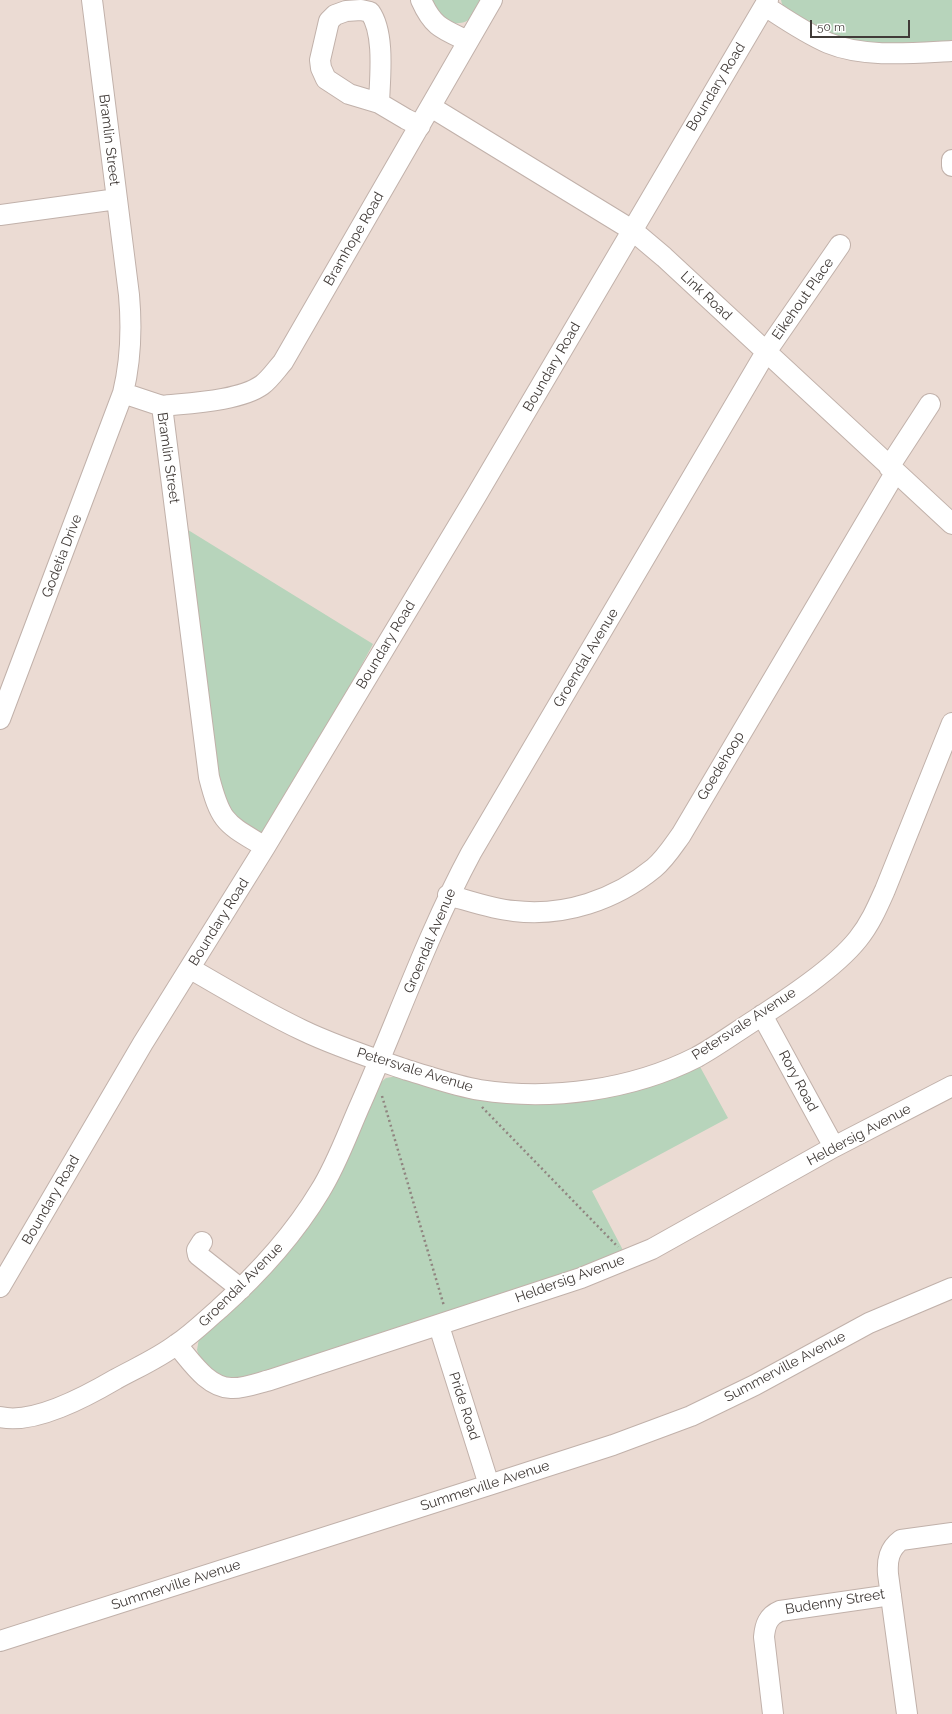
<!DOCTYPE html>
<style>
body{margin:0}
#map{position:relative;width:952px;height:1714px;overflow:hidden;background:#ebdbd3;font-family:Raleway,sans-serif}
canvas{display:block}
.scale{position:absolute;left:810px;top:20px;width:100px;height:18px;box-sizing:border-box;border:2px solid #413b38;border-top:0;padding-left:5px;font-size:12px;line-height:14px;white-space:nowrap;color:#413b38;-webkit-text-stroke:3px #fff;paint-order:stroke}
</style>
<div id="map">
<canvas width="952" height="1714"></canvas>
<div class="scale">50 m</div>
</div>
<script>
const ctx = document.querySelector('canvas').getContext('2d');
ctx.lineJoin = 'round';
function fill(path, color) { ctx.fillStyle = color; ctx.fill(path, 'evenodd'); }
function stroke(path, color, width, dash) { ctx.strokeStyle = color; ctx.lineWidth = width; ctx.lineCap = dash ? 'butt' : 'round'; ctx.setLineDash(dash || []); ctx.stroke(path); }
function drawText(font, color, halo, rows, align = 'center') {
  ctx.font = font + ' Raleway,sans-serif'; ctx.lineWidth = 3.5; ctx.setLineDash([]); ctx.textBaseline = 'middle'; ctx.strokeStyle = halo; ctx.fillStyle = color; for (const [text, x, y, turn = 0] of rows) {
    ctx.save(); ctx.translate(x, y); ctx.rotate((+turn || 0) * Math.PI / 180); ctx.textAlign = isNaN(turn) ? turn : align; if (halo) ctx.strokeText(text, 0, 0); ctx.fillText(text, 0, 0); ctx.restore();
  }
}
const green = new Path2D(`
 M427 0H486C472 17 469 28 444 21Z
 M781 0H952V46L844 42 783 8Z
 M180 525 373 644 267 839 222 811Z
 M698 1063 728 1118 592 1191 625 1254 240 1381 223 1380 200 1359 197 1350 199 1338 230 1311 380 1083 386 1078 397 1076 492 1099Z`);
const path = new Path2D(`
 M382 1096 444 1306
 M482 1107 618 1247`);
const minor = new Path2D(`
 M421 0C433 27 442 29 468 41
 M765 6C785 19 805 33 828 43 864 58 913 53 952 51
 M379 103C380 77 385 33 370 12L361 10 346 11 335 15 329 21 320 60 321 68 326 79 349 94 379 103 406 119 420 126
 M431 107 632 230 664 257 952 524
 M952 160V166
 M0 215 117 199
 M123 393 162 406 209 777C221 824 226 823 265 847
 M162 406C189 403 240 401 262 385 270 379 276 370 283 362L492 0
 M889 467 930 404
 M0 719 123 393C131 360 132 329 129 295L92 0
 M448 895C470 901 492 909 514 911 564 917 615 900 654 868 665 859 673 846 681 835L895 473
 M191 969C227 990 264 1012 302 1030 335 1046 372 1058 407 1070 431 1077 455 1086 480 1090 552 1101 632 1090 697 1057 717 1046 736 1032 755 1020 786 1000 835 968 858 939 870 924 877 908 885 890L952 723
 M762 1015 834 1147
 M202 1242 197 1250 198 1255 241 1289
 M0 1287 143 1043 265 847 476 496 768 0
 M439 1326 489 1485
 M177 1345C191 1361 207 1387 231 1388 243 1389 258 1383 270 1380L581 1278 652 1249 834 1147 952 1086
 M0 1417C34 1425 87 1396 116 1379 136 1368 159 1358 177 1344 192 1334 205 1321 219 1309 258 1274 293 1236 320 1191 337 1164 348 1132 361 1103 398 1019 428 933 471 853L766 352 840 245
 M0 1641 489 1485 613 1445 691 1416 755 1385 869 1323 952 1288
 M773 1714 764 1637C765 1625 768 1616 780 1611L891 1595
 M907 1714 888 1574C887 1560 889 1549 901 1540L952 1533`);
const streetNames = [
 ["Boundary Road",716,87,-59],
 ["Bramlin Street",109,140,83],
 ["Bramhope Road",354,239,-60],
 ["Link Road",706,296,43],
 ["Eikehout Place",803,299,-55],
 ["Boundary Road",552,367,-60],
 ["Bramlin Street",168,458,82],
 ["Godetia Drive",62,556,-69],
 ["Boundary Road",386,645,-59],
 ["Groendal Avenue",586,658,-59],
 ["Goedehoop",721,766,-59],
 ["Boundary Road",219,922,-58],
 ["Groendal Avenue",430,941,-67],
 ["Petersvale Avenue",744,1024,-33],
 ["Petersvale Avenue",415,1070,17],
 ["Rory Road",798,1081,62],
 ["Heldersig Avenue",859,1135,-28],
 ["Boundary Road",51,1200,-60],
 ["Heldersig Avenue",570,1279,-20],
 ["Groendal Avenue",241,1285,-45],
 ["Summerville Avenue",785,1367,-28],
 ["Pride Road",464,1406,72],
 ["Summerville Avenue",485,1486,-18],
 ["Summerville Avenue",176,1585,-18],
 ["Budenny Street",835,1602,-9]
];
fill(green, '#b7d4bb');
stroke(minor, '#c1b1aa', 22);
stroke(path, '#908580', 2.5, [2, 3]);
stroke(minor, '#fff', 20);
drawText('14px', '#413b38', '#fff', streetNames);
</script>
